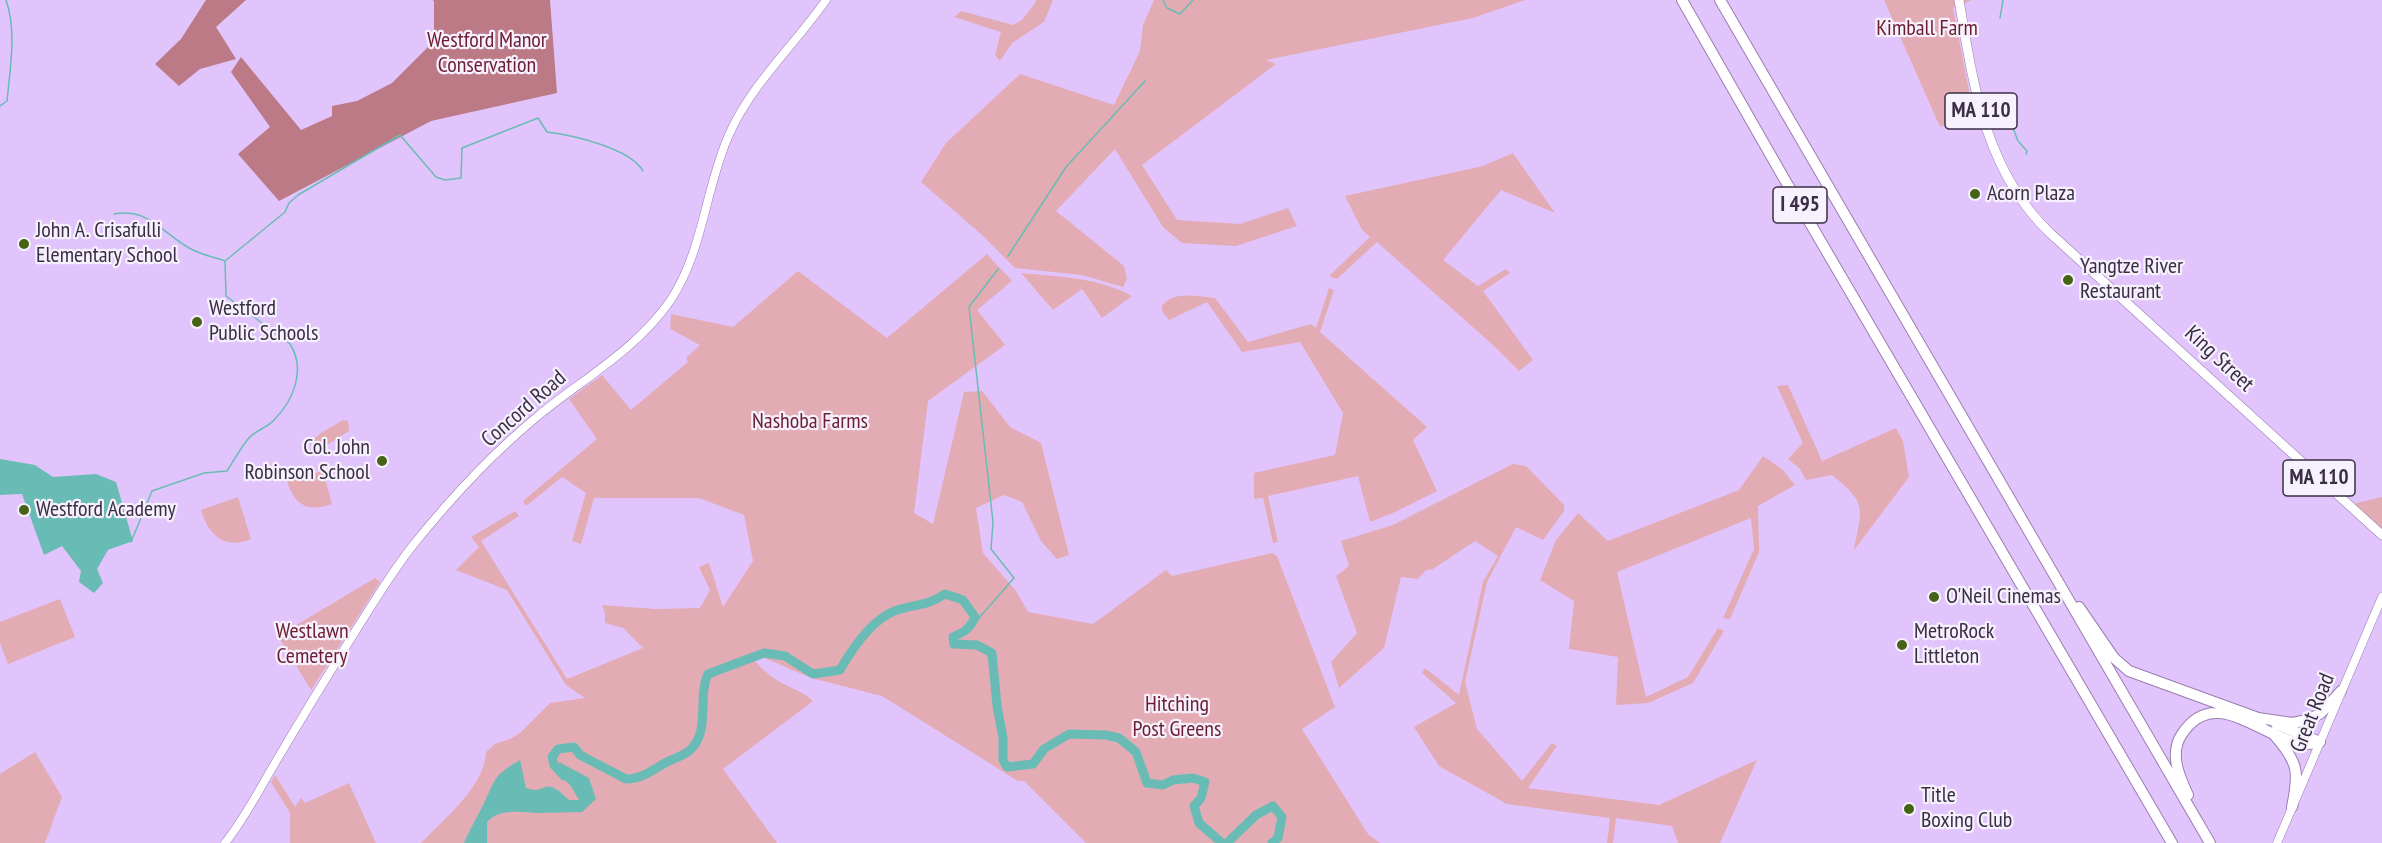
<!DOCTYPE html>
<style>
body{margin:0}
canvas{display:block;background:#e2c4fc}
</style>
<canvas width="2382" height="843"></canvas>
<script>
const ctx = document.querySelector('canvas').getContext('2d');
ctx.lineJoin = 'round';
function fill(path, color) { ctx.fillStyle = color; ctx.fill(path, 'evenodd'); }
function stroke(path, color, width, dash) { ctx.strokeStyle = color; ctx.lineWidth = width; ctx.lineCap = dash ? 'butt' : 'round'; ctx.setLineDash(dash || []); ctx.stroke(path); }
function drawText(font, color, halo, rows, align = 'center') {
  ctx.font = font + ' "PT Sans Narrow",sans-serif'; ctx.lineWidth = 4.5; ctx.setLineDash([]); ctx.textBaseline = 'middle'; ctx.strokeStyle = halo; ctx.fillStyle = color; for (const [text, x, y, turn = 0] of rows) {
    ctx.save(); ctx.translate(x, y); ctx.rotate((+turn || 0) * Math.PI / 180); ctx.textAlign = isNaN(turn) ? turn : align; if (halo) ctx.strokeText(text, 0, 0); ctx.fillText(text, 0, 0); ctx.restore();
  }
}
const green = new Path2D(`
 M1036 0H1053L1044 22 1012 43 1000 61 995 55 1001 32 954 17 961 11 1013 25 1022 20 1036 2Z
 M1154 0H1525L1473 18 1266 60 1276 64 1142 165 1177 220 1240 224 1288 208 1297 226 1236 246 1182 243 1163 227 1115 149 1056 211 1124 266 1127 278 1123 287 1082 275 1015 268 981 234 921 182 946 143 1020 74 1114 105 1140 51 1143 25Z
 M1884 0H1972L1953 8 1973 112 1940 127Z
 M1513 153 1555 213 1501 190 1443 260 1478 286 1506 269 1510 273 1483 291 1533 360 1519 371 1493 345 1377 242 1337 279 1329 276 1370 237 1362 230 1345 196 1483 166Z
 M987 254 1012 281 977 310 1005 345 928 401 914 513 933 524 964 392 982 391 1010 427 1041 443 1069 555 1057 559 1041 541 1022 502 1004 495 976 508 983 553 1016 591 1028 612 1093 624 1166 570 1172 576 1272 553 1277 556 1335 707 1302 729 1368 834 1380 843H1086L1024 781H1018L882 696 811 678 760 656 754 660C763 670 772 678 784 684 795 690 804 692 813 701L723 769 777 843H421C444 819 485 786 486 752L495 744 510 739 520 733 550 703 585 698 566 685 507 590 456 570 479 547 471 537 515 511 519 516 481 541 567 679 643 648 623 628 605 623V613L602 605 656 609 700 608 710 590 699 567 709 563 723 607 753 561 744 515 699 498H594L581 544 572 541 586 493 562 477 526 506 523 501 597 439 569 399 602 375 631 410 688 362 686 358 700 345 670 329 671 314 733 327 798 271 887 338Z
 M1021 273C1060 277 1097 277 1132 296L1102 318 1082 289 1053 310Z
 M1329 288 1334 290 1320 332 1427 427 1413 440 1437 491 1395 512 1370 522 1358 476 1268 496 1278 542 1273 543 1263 498 1254 499V473L1335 455 1343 413 1300 342 1242 352 1207 302 1169 320 1162 311V306C1174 290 1198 297 1215 298L1248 342 1311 324 1316 328Z
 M1788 385 1822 461 1896 428 1903 441 1909 477 1854 550C1862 508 1868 504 1832 475L1806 480 1800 469 1788 459 1803 443 1777 386Z
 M343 420 348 421 349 431 324 447 320 448 315 446 313 440 321 433Z
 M1763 456 1782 469 1795 485 1758 506 1759 552 1730 619 1723 618 1754 549 1751 518 1617 572 1646 697 1688 677 1718 628 1724 631 1693 683 1648 703 1616 705 1618 657 1569 649 1574 601 1540 580 1556 540 1578 513 1608 541 1739 490Z
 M1513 464 1526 466 1564 505V511L1543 540 1516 527 1487 582 1465 682 1477 729 1522 781 1552 743 1557 746 1528 788 1659 805 1757 760 1720 843H1678L1672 826 1616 818 1613 843H1607L1610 818 1507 804 1439 766 1414 727 1456 703 1422 673 1425 668 1459 695 1483 582 1498 556 1475 541 1433 569 1426 570 1418 579 1401 577 1384 648 1339 688 1331 662 1357 633 1336 576 1349 566 1341 541 1393 525Z
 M323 471 332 504C308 513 294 505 287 481Z
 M238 497 251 539C225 550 208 535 201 510Z
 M2382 497V530L2353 504Z
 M375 578 380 582 311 690 278 636Z
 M60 599 75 637 8 664 0 643V622Z
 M35 752 62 797 45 843H0V774Z
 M275 775 295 807 301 798 305 803 349 783 376 843H290V813L271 782Z`);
const forest = new Path2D(`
 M206 0H246L216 27 236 59 200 69 179 86 155 64 181 39Z
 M433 0H550L557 93 431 121 279 201 238 154 270 127 231 72 241 57 301 130 332 116V106L357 101 392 83 434 41V2Z`);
const water = new Path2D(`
 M0 459 35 465 53 477 96 474 116 482 133 541 108 550 97 569 103 583 94 593 79 582 81 571 62 546 44 555 22 494 0 495Z
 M520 760 526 788C548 796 542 773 569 800H579L571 786 555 771 559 762 589 778 596 799 582 812C568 812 552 813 538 813 522 812 499 808 487 822V843H464C469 831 475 821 481 809 496 781 490 777 520 760Z`);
const stream = new Path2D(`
 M1163 0 1167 8 1180 14 1193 0
 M2000 18 2003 0
 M0 106 7 101C10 69 17 31 6 0
 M2006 110 2018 141 2027 151 2026 154
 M114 214C149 208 161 232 189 248 199 254 213 257 225 261
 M1008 256 1066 167 1145 81
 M131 542 152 491 204 473 227 471C234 460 240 449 248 439 254 431 267 428 274 420 294 400 306 369 290 344L226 296 225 261 285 212 289 203 298 195 400 135 436 177 445 180 461 178 462 148 538 118 547 132C572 135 630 148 643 171
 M972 626 1014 578 991 549 993 522 969 307 998 269`);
const river = new Path2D(`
 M564 776 554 765 552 757 558 749 574 747 580 755 626 779C641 779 653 770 665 763 672 759 684 756 690 750 711 731 697 697 708 674L764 653 785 656 813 674 840 670C852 649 873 618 897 610 917 604 927 606 945 594L963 600 975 617C970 629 964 632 953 637L954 644 977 645 992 653 997 706 1003 738V760L1007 767 1033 764 1044 749 1069 734 1106 735 1119 738 1136 752 1147 783 1163 785 1173 780 1193 778 1205 782 1201 798 1194 806 1199 823 1222 843
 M1227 843 1256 815 1273 806 1282 817 1278 838 1272 843`);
const secondary = new Path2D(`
 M225 843C246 817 261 786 278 758 304 714 331 670 358 627 376 599 393 570 414 544 451 498 494 452 539 415 583 379 637 349 670 301 703 252 705 190 728 137 750 85 794 46 826 0
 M2277 843 2382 597`);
const primary = new Path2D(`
 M1959 0C1973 84 1985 171 2050 233L2382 535`);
const motorway = new Path2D(`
 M1682 0 1782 175 2172 843
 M1720 0 2210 843
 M2079 607 2114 658 2129 671 2258 718 2292 723 2308 720 2321 713 2341 691
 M2276 724 2320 742
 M2275 736C2299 763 2299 773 2292 807
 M2188 795C2179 776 2169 753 2182 734 2220 676 2277 758 2320 742`);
const markers = [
 [1975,194,6,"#456317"],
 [24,244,6,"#456317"],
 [2068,280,6,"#456317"],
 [197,322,6,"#456317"],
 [382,461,6,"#456317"],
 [24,510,6,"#456317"],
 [1934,597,6,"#456317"],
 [1902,645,6,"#456317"],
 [1909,809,6,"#456317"]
];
const shields = [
 [1981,111,72],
 [1800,205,54],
 [2319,478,72]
];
const shieldNames = [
 ["MA 110",1981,111],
 ["I 495",1800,205],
 ["MA 110",2319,478]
];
const parkNames = [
 ["Kimball Farm",1927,29],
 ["Westford Manor",487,41],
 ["Conservation",487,66],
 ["Nashoba Farms",810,422],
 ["Westlawn",312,632],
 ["Cemetery",312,657],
 ["Hitching",1177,705],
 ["Post Greens",1177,730]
];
const poiNames = [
 ["Acorn Plaza",1987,194],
 ["John A. Crisafulli",36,231],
 ["Elementary School",36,256],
 ["Yangtze River",2080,267],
 ["Restaurant",2080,292],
 ["Westford",209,309],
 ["Public Schools",209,334],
 ["Col. John",370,448,"right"],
 ["Robinson School",370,473,"right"],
 ["Westford Academy",36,510],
 ["O'Neil Cinemas",1946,597],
 ["MetroRock",1914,632],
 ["Littleton",1914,657],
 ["Title",1921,796],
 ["Boxing Club",1921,821]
];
const streetNames = [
 ["King Street",2219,359,43],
 ["Concord Road",524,409,-41],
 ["Great Road",2313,713,-68]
];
fill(green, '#e3abb3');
fill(forest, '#bb7a85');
fill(water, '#69bcb5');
stroke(stream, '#69bcb5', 1.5);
stroke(river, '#69bcb5', 9);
stroke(secondary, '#997db0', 9);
stroke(primary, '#997db0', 10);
stroke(motorway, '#997db0', 12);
stroke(secondary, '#fff', 8);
stroke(primary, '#fff', 9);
stroke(motorway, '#fff', 10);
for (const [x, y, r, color] of markers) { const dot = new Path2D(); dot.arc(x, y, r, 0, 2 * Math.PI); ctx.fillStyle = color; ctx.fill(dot); stroke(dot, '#f6f1fc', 2); }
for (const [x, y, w] of shields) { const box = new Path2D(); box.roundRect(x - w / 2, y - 18, w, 36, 4.5); ctx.fillStyle = '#f6f1fc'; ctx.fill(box); stroke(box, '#3a2e44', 1.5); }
drawText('bold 21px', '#3a2e44', null, shieldNames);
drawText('22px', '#6c1d32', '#f6f1fc', parkNames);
drawText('22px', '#3a2e44', '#f6f1fc', poiNames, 'left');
drawText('22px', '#3a2e44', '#f6f1fc', streetNames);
</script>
